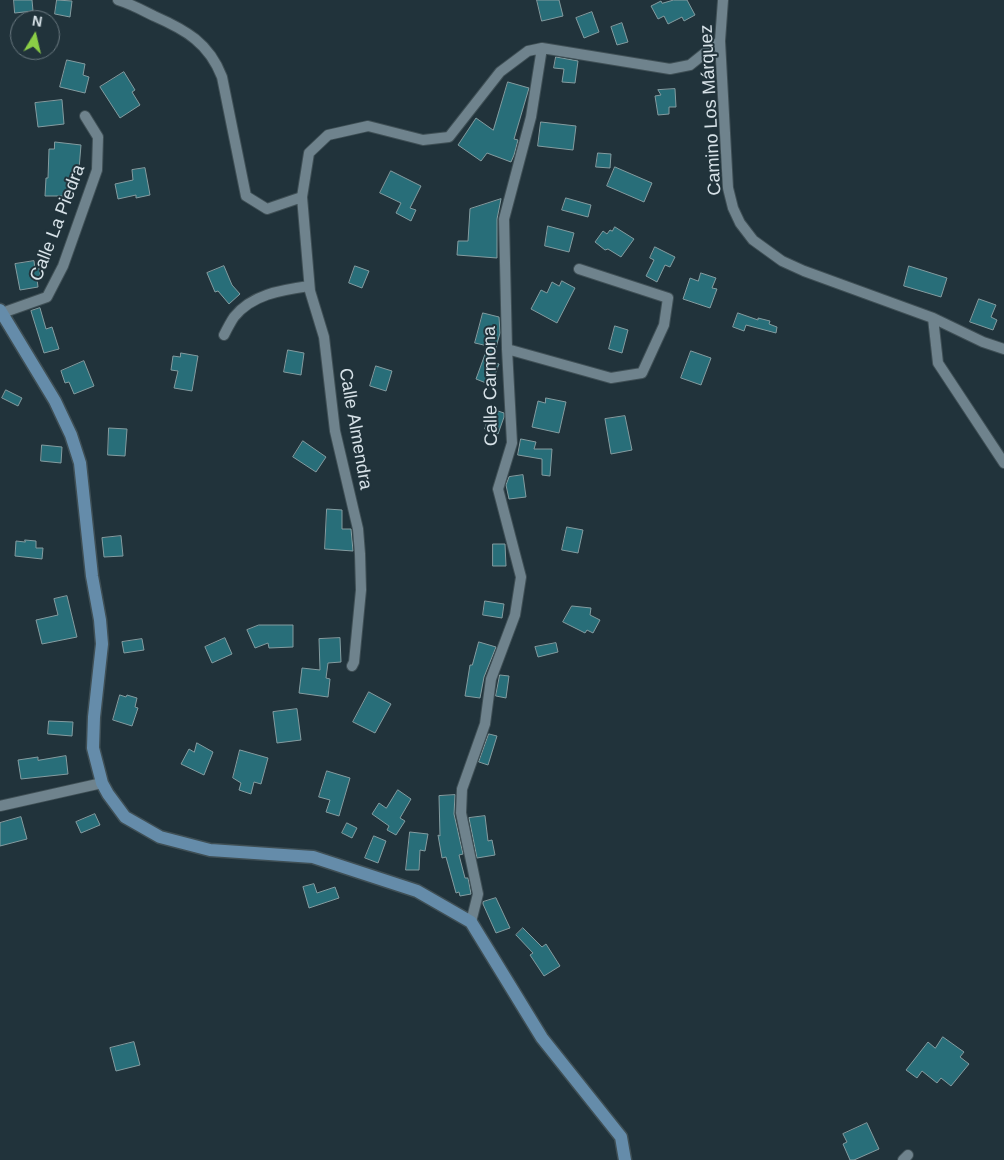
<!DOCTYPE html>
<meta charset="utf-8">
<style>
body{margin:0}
#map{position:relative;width:1004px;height:1160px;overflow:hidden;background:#21333b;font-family:Helvetica,sans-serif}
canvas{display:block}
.north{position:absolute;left:10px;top:10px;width:50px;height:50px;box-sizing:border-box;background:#21333b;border:1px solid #6a7980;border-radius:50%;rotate:9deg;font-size:14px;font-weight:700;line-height:20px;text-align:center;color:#d7e2e8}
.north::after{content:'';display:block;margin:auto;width:18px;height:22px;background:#8bce46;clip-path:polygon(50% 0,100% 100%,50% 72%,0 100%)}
</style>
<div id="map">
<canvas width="1004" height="1160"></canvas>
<div class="north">N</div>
</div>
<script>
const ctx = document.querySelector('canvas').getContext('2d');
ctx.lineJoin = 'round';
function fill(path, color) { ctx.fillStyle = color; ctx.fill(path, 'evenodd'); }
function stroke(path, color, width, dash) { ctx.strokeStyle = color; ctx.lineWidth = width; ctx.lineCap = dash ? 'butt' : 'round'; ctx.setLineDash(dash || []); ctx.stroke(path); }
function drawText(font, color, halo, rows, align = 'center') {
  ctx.font = font + ' Helvetica,sans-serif'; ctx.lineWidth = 4; ctx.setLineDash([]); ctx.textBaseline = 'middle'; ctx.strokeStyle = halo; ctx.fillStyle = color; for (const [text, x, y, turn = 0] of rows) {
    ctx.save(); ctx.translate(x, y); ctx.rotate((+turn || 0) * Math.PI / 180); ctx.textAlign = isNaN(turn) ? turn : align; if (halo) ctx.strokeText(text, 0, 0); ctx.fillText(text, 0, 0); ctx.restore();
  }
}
const building = new Path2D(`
 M14 0H32L33 11 15 13Z
 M57 0 72 1 70 17 55 14Z
 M537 0H559L563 16 542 21Z
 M674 0H687L695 15 684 21 682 17 668 24 664 16 658 19 651 6 661 1 662 3Z
 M592 12 599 32 584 38 576 18Z
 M622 23 628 42 617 45 611 27Z
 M556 57 578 61 575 83 562 82 564 69 554 68Z
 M67 60 85 64 83 75 89 77 85 93 60 87Z
 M124 72 135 90 132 92 140 105 120 118 100 87Z
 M508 82 529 88 514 139 518 140 514 155 511 162 487 153 481 161 458 145 476 118 493 130Z
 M675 89 676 107H669V114L658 115 655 96 661 95 658 90Z
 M62 100 64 124 38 127 35 103Z
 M541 122 576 126 573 150 538 146Z
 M55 142 81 145 79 169 73 168 72 196H45L46 178H48L49 149H54Z
 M598 153 611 154 610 168 596 167Z
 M615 167 652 183 644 202 607 186Z
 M145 168 150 195 136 198V195L118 199 115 184 133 180 132 170Z
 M391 171 421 186 410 208 416 210 411 221 396 213 401 203 380 193Z
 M566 198 591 205 588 217 562 210Z
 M501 199 497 219V258L457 255 458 241H468L470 209Z
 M548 226 574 233 569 252 545 246Z
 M615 227 634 239 621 257 608 249 605 250 595 242 603 231 607 234 610 230 612 231Z
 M655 247 675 257 670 267 665 265 657 282 646 276 654 260 650 258Z
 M34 261 35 269 39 268 41 278 37 279 38 287 20 290 15 264Z
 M224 266 232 285 240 294 229 304 218 291 215 292 207 273Z
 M355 266 369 271 362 288 349 283Z
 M909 266 947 278 941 297 904 286Z
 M701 273 716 278 712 288 717 289 710 308 683 299 690 278 698 281Z
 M562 281 575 288 557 323 531 309 541 290 547 293 552 282 559 286Z
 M979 299 996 305 991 317 997 320 993 330 970 322Z
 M40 308 46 329 52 327 59 349 44 353 31 311Z
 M483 313 499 317 500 333 492 362 499 364 491 385 476 379 488 346 475 343Z
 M738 313 758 320V318L770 321 769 324 777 327 776 333 746 325 744 331 733 327Z
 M615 326 628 330 622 353 609 349Z
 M288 350 304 353 301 375 284 372Z
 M691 351 711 358 701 385 681 378Z
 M181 353 198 356 192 391 174 388 178 371 171 370 173 356 180 357Z
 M84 361 94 386 74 394 69 382 65 383 61 371Z
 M376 366 392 371 386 391 370 386Z
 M6 390 22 398 18 406 2 398Z
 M546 398 566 402 559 433 532 427 538 401 545 403Z
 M492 409 504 413V417L498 434 485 429Z
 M625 416 632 450 611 454 605 419Z
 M109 428 127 429 125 456 108 455Z
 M521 439 536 442 534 449H552L550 476 542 475V459L518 455Z
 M303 441 326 457 316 472 293 457Z
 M42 445 62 447 61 463 41 461Z
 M523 475 526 497 509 499 506 485 509 477Z
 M327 509 342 510V529H351L353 551 325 549Z
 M567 527 583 530 578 553 562 550Z
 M121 536 123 556 104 557 102 538Z
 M25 540 36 541V548H43L42 559 15 556 16 541 25 542Z
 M493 544H505L506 566H493Z
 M67 596 77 637 42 644 36 620 58 615 54 599Z
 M485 601 504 604 502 618 483 615Z
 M572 606 591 608 590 615 600 620 593 633 587 630 585 633 563 622Z
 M259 625H293V647L269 648 268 643 255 648 247 630Z
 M225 638 232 654 212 663 205 647Z
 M340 638 341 662 328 663 326 678 330 679 328 697 299 693 302 668 320 670 319 639Z
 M142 639 144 650 124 653 122 642Z
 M479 642 496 647 484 677 480 698 465 696 470 665H472Z
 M556 643 558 652 538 657 535 647Z
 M500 675 509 676 506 698 496 696Z
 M369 692 391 704 375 733 353 722Z
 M120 695 126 697 127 695 137 698 135 707 138 708 132 726 113 720Z
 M297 709 301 740 277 743 273 712Z
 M49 721 73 722 72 736 48 734Z
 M489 734 497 736 488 765 479 762Z
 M197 743 213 752 204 775 181 764 189 749 194 752Z
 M240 750 268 758 261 784 254 782 251 794 239 790 241 783 233 778Z
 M66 756 68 774 21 779 18 760 38 757V760Z
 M327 771 350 778 339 816 326 812 330 800 319 797Z
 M398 790 411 799 400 818 405 821 396 835 387 830 389 826 372 814 379 803 386 808Z
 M455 795 454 814 463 854 459 855 465 878H468L471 894 460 896 459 892 456 893 446 857 442 858 438 835 440 836 439 796Z
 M95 814 100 825 81 833 76 822Z
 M485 816 488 841 492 840 495 855 477 858 469 818Z
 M21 817 27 839 0 846V823Z
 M347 823 357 828 352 838 342 833Z
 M410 832 428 834 425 851 420 850 419 870H406Z
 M374 836 386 841 378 863 365 858Z
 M314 884 317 893 335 887 339 898 309 908 303 887Z
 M496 898 510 928 496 933 483 904V902Z
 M523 928 542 947 546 944 560 966 544 976 530 955 533 953 516 935Z
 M943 1037 964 1052 960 1057 969 1064 951 1086 941 1078 937 1083 922 1071 917 1078 906 1070 928 1042 935 1048Z
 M134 1042 140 1065 116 1071 110 1048Z
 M867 1123 879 1149 854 1160H850L843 1144 847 1142 843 1134Z`);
const street = new Path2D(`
 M118 0C131 4 142 10 154 16 186 30 209 43 222 77L246 196 267 209 302 197
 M723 0 720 41 728 188 733 208 740 223 753 240 782 261 804 271 933 318 983 342 1004 349
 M2 313 47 297 63 266 97 170 98 137 85 116
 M933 318 938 363 1004 463
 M224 335C227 329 230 323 234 317 252 294 282 290 309 286
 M507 349 611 378 642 373 664 325 668 298 579 269
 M352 666 354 662 361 590 360 554 358 529 335 431 324 337 310 291 302 197 309 153 328 135 368 126 423 140 449 137 500 72 528 51 542 48 670 69 690 65 720 41
 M0 806 102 783
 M471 922 478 894 461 813 462 789 485 724 491 679 515 615 521 577 498 489 512 443 507 349 504 219 531 117 542 48
 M903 1160 908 1155`);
const secondary = new Path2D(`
 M0 310 55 401 71 435 80 463 92 576 100 620 102 644 94 717 93 748 102 783 108 794 125 817 160 837 210 850 313 857 417 891 471 922 542 1038 621 1137 625 1160`);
const streetNames = [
 ["Camino Los Márquez",711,110,-93],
 ["Calle La Piedra",58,223,-69],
 ["Calle Carmona",491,386,-91],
 ["Calle Almendra",355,429,80]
];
fill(building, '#286e79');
stroke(building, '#849ca0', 1);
stroke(street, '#3f4f55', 12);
stroke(secondary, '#3f4f55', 15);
stroke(street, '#6f838d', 10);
stroke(secondary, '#658caa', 12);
drawText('18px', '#d7e2e8', '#21333b', streetNames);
</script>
